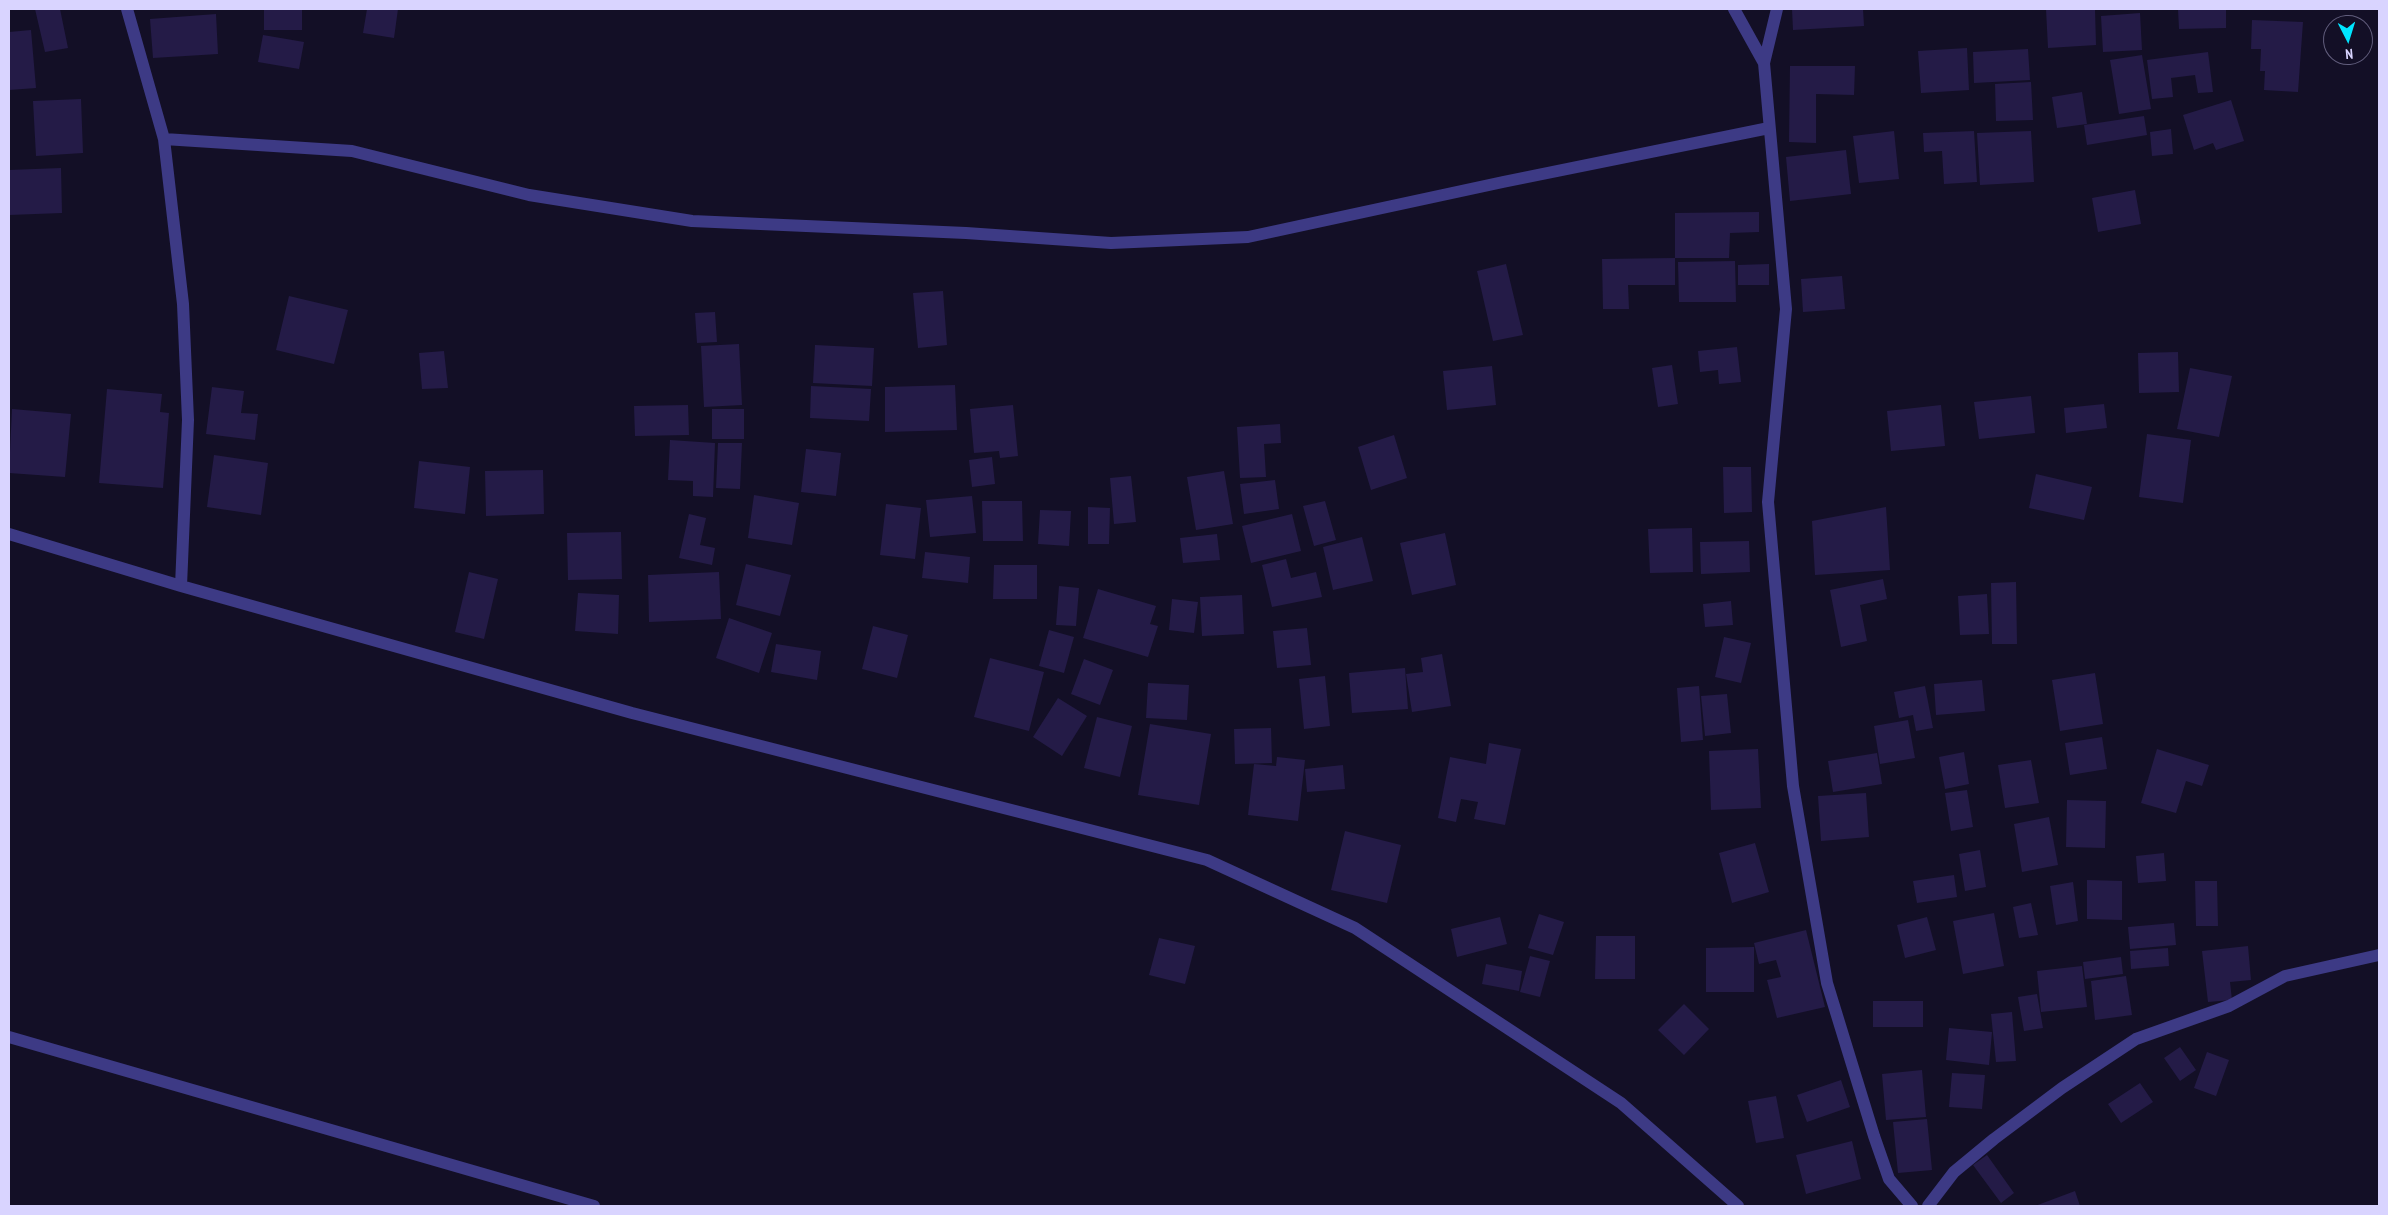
<!DOCTYPE html>
<style>
body{margin:0}
#map{position:relative;width:2388px;height:1215px;overflow:hidden;background:#130f26;font-family:"PT Sans Narrow",sans-serif}
canvas{display:block}
.frame{position:absolute;inset:0;border:10px solid #d9d4ff;pointer-events:none}
.north{position:absolute;left:2323px;top:15px;width:50px;height:50px;box-sizing:border-box;background:#130f26;border:1px solid #625e7d;border-radius:50%;rotate:175deg;font-size:14px;font-weight:700;line-height:20px;text-align:center;color:#d9d4ff}
.north::after{content:'';display:block;margin:auto;width:18px;height:22px;background:#00e5ff;clip-path:polygon(50% 0,100% 100%,50% 72%,0 100%)}
</style>
<div id="map">
<canvas width="2388" height="1215"></canvas>
<div class="frame"></div>
<div class="north">N</div>
</div>
<script>
const ctx = document.querySelector('canvas').getContext('2d');
ctx.lineJoin = 'round';
function fill(path, color) { ctx.fillStyle = color; ctx.fill(path, 'evenodd'); }
function stroke(path, color, width, dash) { ctx.strokeStyle = color; ctx.lineWidth = width; ctx.lineCap = dash ? 'butt' : 'round'; ctx.setLineDash(dash || []); ctx.stroke(path); }
const building = new Path2D(`
 M35 9H60L68 48 45 52Z
 M264 9H302V30H264Z
 M367 9H398L394 38 363 33Z
 M1792 9H1863L1864 26 1793 30Z
 M2046 9H2095L2096 45 2048 48Z
 M2178 9H2226V28L2179 29Z
 M2140 13 2142 50 2103 52 2101 16Z
 M216 14 218 54 153 58 150 19Z
 M2252 20 2303 22 2298 92 2264 90 2265 71H2260L2261 49H2251Z
 M31 30 36 88 9 90V32Z
 M263 35 304 42 299 69 258 62Z
 M1967 48 1969 90 1921 93 1918 51Z
 M2028 49 2030 80 1974 83 1973 52Z
 M2208 52 2213 92 2198 93 2195 75 2171 78 2173 97 2152 99 2147 60Z
 M2142 55 2151 109 2119 114 2110 60Z
 M1790 66H1855L1854 95 1816 94V143L1789 142Z
 M2031 82 2033 120 1996 121 1995 84Z
 M2082 92 2087 124 2057 128 2052 97Z
 M81 99 83 153 36 156 33 101Z
 M2231 100 2244 141 2216 150 2213 143 2194 150 2183 115Z
 M2144 116 2147 135 2087 145 2084 125Z
 M2171 129 2173 154 2152 156 2150 132Z
 M1894 131 1899 179 1859 183 1853 136Z
 M1974 131 1977 182 1944 184 1942 151 1924 152 1923 133Z
 M2031 131 2034 182 1980 185 1977 133Z
 M1846 150 1851 194 1790 201 1786 157Z
 M61 168 62 213 9 215V170Z
 M2135 190 2141 224 2098 232 2092 198Z
 M1759 212V232L1730 233 1729 258H1675V213Z
 M1675 258V285H1628L1629 309H1603L1602 259Z
 M1735 261 1736 302H1679L1678 262Z
 M1506 264 1523 335 1493 341 1477 271Z
 M1769 264V285H1738V265Z
 M1842 276 1845 309 1803 312 1801 279Z
 M943 291 947 345 918 348 913 293Z
 M289 296 348 310 334 364 276 350Z
 M715 312 717 342 697 343 695 313Z
 M739 344 742 405 704 407 701 346Z
 M815 345 874 348 872 386 813 383Z
 M1737 347 1741 382 1719 384 1718 370 1700 372 1698 351Z
 M444 351 448 388 422 389 419 353Z
 M2178 352 2179 392 2139 393 2138 353Z
 M1672 365 1678 404 1658 407 1652 368Z
 M1492 366 1496 405 1447 410 1443 371Z
 M2190 368 2232 376 2219 437 2177 429Z
 M955 385 957 430 885 432V387Z
 M811 386 871 389 869 421 810 418Z
 M212 387 244 391 241 413 258 414 255 440 206 434Z
 M107 389 162 394 160 412 169 413 163 488 99 483Z
 M2031 396 2035 433 1979 439 1974 402Z
 M2104 404 2107 428 2066 433 2064 408Z
 M688 405 689 435 635 436 634 406Z
 M1013 405 1018 456 1000 458 999 451 974 453 970 409Z
 M1941 405 1945 446 1891 451 1887 411Z
 M12 409 71 414 65 477 9 473Z
 M712 409H744V439H712Z
 M1280 424 1281 443 1264 444 1266 477 1240 478 1237 427Z
 M2147 434 2191 440 2183 503 2139 497Z
 M1394 435 1407 478 1371 490 1358 447Z
 M670 440 715 443 713 497 693 496V481L668 480Z
 M718 443H742L740 489 716 488Z
 M806 449 841 453 836 496 801 492Z
 M214 455 268 463 261 515 207 507Z
 M992 457 995 484 972 487 969 460Z
 M419 461 470 467 465 514 414 508Z
 M1723 467H1751L1752 512 1724 513Z
 M543 470 544 514 486 516 485 471Z
 M1224 471 1233 524 1196 530 1187 477Z
 M2036 474 2092 487 2084 520 2029 508Z
 M1131 476 1136 522 1114 524 1110 478Z
 M1275 480 1279 509 1244 514 1240 484Z
 M754 495 799 503 792 545 748 538Z
 M972 496 976 533 930 537 926 500Z
 M982 501H1022L1023 541H983Z
 M1325 501 1336 540 1314 546 1303 506Z
 M886 504 921 508 915 559 880 555Z
 M1088 507 1110 508 1109 544H1088Z
 M1886 507 1890 570 1815 575 1812 521Z
 M1040 510 1071 511 1069 546 1038 544Z
 M689 514 706 518 700 545 715 548 712 565 679 558Z
 M1292 514 1301 551 1251 563 1242 526Z
 M1692 528 1693 572 1650 573 1648 529Z
 M621 532 622 579 568 580 567 533Z
 M1445 533 1456 585 1412 595 1400 543Z
 M1217 534 1220 560 1183 563 1180 538Z
 M1362 537 1373 581 1333 590 1323 547Z
 M1749 541 1750 572 1701 574 1700 542Z
 M925 552 970 557 968 583 922 578Z
 M1286 559 1291 578 1316 572 1322 597 1272 607 1262 565Z
 M746 564 791 575 780 616 736 605Z
 M994 565H1037V599H993Z
 M469 572 498 579 484 639 455 632Z
 M719 572 721 619 649 622 648 575Z
 M1883 579 1887 599 1860 605 1867 641 1841 647 1830 590Z
 M2016 582 2017 644H1992L1991 583Z
 M1059 586 1079 588 1076 626 1056 625Z
 M1098 589 1156 606 1150 624 1158 626 1148 657 1083 638Z
 M578 593 619 595 618 634 575 631Z
 M1987 594 1989 634 1960 635 1958 596Z
 M1242 595 1244 634 1202 636 1200 597Z
 M1172 599 1198 602 1194 633 1169 630Z
 M1731 601 1733 625 1705 627 1703 604Z
 M729 618 772 633 759 673 716 658Z
 M873 626 908 635 897 678 862 669Z
 M1307 628 1311 665 1277 668 1273 631Z
 M1049 630 1074 637 1064 673 1039 666Z
 M1724 637 1751 643 1741 683 1715 677Z
 M776 644 821 651 817 680 771 672Z
 M1442 654 1451 706 1412 712 1406 674 1423 672 1421 658Z
 M990 658 1044 672 1029 731 974 717Z
 M1084 659 1113 670 1100 705 1071 694Z
 M1405 668 1408 709 1352 713 1349 673Z
 M2095 673 2103 724 2060 731 2052 680Z
 M1325 676 1330 726 1304 729 1299 679Z
 M1982 680 1985 711 1936 715 1934 684Z
 M1148 683 1189 685 1187 720 1146 718Z
 M1699 686 1703 740 1681 742 1677 688Z
 M1925 686 1933 728 1916 731 1913 715 1899 718 1894 692Z
 M1727 694 1731 733 1705 736 1701 696Z
 M1058 698 1087 716 1062 756 1033 737Z
 M1097 717 1132 726 1120 777 1084 768Z
 M1908 720 1915 758 1880 764 1874 726Z
 M1150 724 1211 734 1199 805 1138 795Z
 M1271 728 1272 763 1235 764 1234 729Z
 M2102 737 2107 769 2070 775 2065 743Z
 M1489 743 1521 749 1505 825 1474 819 1478 802 1461 799 1456 822 1438 818 1450 757 1486 764Z
 M1758 749 1761 808 1711 810 1709 751Z
 M2157 749 2209 765 2202 786 2186 781 2176 813 2141 803Z
 M1964 752 1969 784 1945 789 1939 757Z
 M1877 753 1882 784 1833 792 1828 761Z
 M1277 757 1305 760 1298 821 1248 815 1254 764 1276 766Z
 M2031 760 2039 803 2005 808 1998 765Z
 M1343 765 1345 789 1307 792 1305 769Z
 M1967 790 1973 827 1951 831 1945 793Z
 M1866 793 1869 837 1821 841 1818 796Z
 M2067 800 2106 801 2105 848 2066 847Z
 M2049 817 2058 865 2022 872 2014 824Z
 M1345 831 1401 845 1387 903 1331 890Z
 M1755 843 1769 892 1732 903 1719 853Z
 M1980 850 1986 887 1965 891 1959 854Z
 M2164 853 2166 881 2138 883 2136 856Z
 M1954 875 1957 897 1917 903 1913 881Z
 M2087 880 2122 881V920L2087 919Z
 M2195 881H2217L2218 926H2196Z
 M2073 882 2078 921 2056 925 2050 886Z
 M2031 903 2038 935 2019 938 2013 907Z
 M1994 913 2004 966 1963 974 1953 921Z
 M1539 914 1564 922 1553 955 1528 948Z
 M1500 917 1507 944 1457 957 1451 929Z
 M1927 917 1936 950 1905 958 1897 925Z
 M2174 923 2176 945 2130 949 2128 927Z
 M1806 930 1825 1007 1777 1018 1767 980 1781 977 1776 960 1759 964 1754 943Z
 M1596 936H1635V979H1595Z
 M1159 938 1195 946 1185 984 1149 975Z
 M2248 946 2251 980 2230 982 2232 1000 2208 1002 2202 951Z
 M1754 947V992H1706V948Z
 M2168 948 2169 966 2131 969 2130 951Z
 M1530 956 1550 961 1540 997 1520 992Z
 M2121 957 2123 974 2085 979 2083 962Z
 M1486 964 1522 971 1519 991 1482 984Z
 M2082 966 2087 1007 2041 1012 2037 971Z
 M2126 976 2132 1015 2095 1020 2091 981Z
 M2037 994 2043 1028 2024 1031 2018 997Z
 M1873 1001H1923V1027H1873Z
 M1684 1004 1709 1029 1684 1055 1658 1030Z
 M2012 1012 2016 1061 1996 1062 1991 1014Z
 M1949 1028 1992 1032 1989 1065 1946 1060Z
 M2180 1047 2196 1070 2180 1081 2164 1058Z
 M2207 1052 2229 1060 2216 1096 2194 1088Z
 M1922 1070 1926 1117 1886 1120 1882 1074Z
 M1952 1073 1985 1075 1982 1109 1949 1107Z
 M1841 1080 1850 1107 1807 1122 1797 1095Z
 M2140 1083 2153 1102 2121 1123 2108 1104Z
 M1776 1096 1784 1138 1756 1143 1748 1101Z
 M1927 1119 1932 1170 1898 1173 1893 1122Z
 M1852 1141 1861 1179 1806 1194 1796 1155Z
 M1987 1155 2014 1193 2001 1203 1973 1165Z
 M2075 1191 2080 1206H2035Z`);
const lane = new Path2D(`
 M9 1037 594 1206`);
const street = new Path2D(`
 M127 9 164 139 183 304 188 420 181 586
 M1734 9 1764 63
 M1777 9 1764 63 1786 309 1768 502 1793 786 1827 983 1874 1136 1889 1179 1912 1206
 M164 139 352 151 529 195 692 221 966 233 1111 243 1248 237 1503 182 1769 128
 M9 534 181 586 632 713 1207 860 1355 928 1621 1103 1738 1206
 M1928 1206 1954 1172 1994 1139 2062 1088 2136 1039 2229 1006 2285 976 2379 955`);
fill(building, '#241b47');
stroke(lane, '#3d3a85', 12);
stroke(street, '#3d3a85', 12);
</script>
